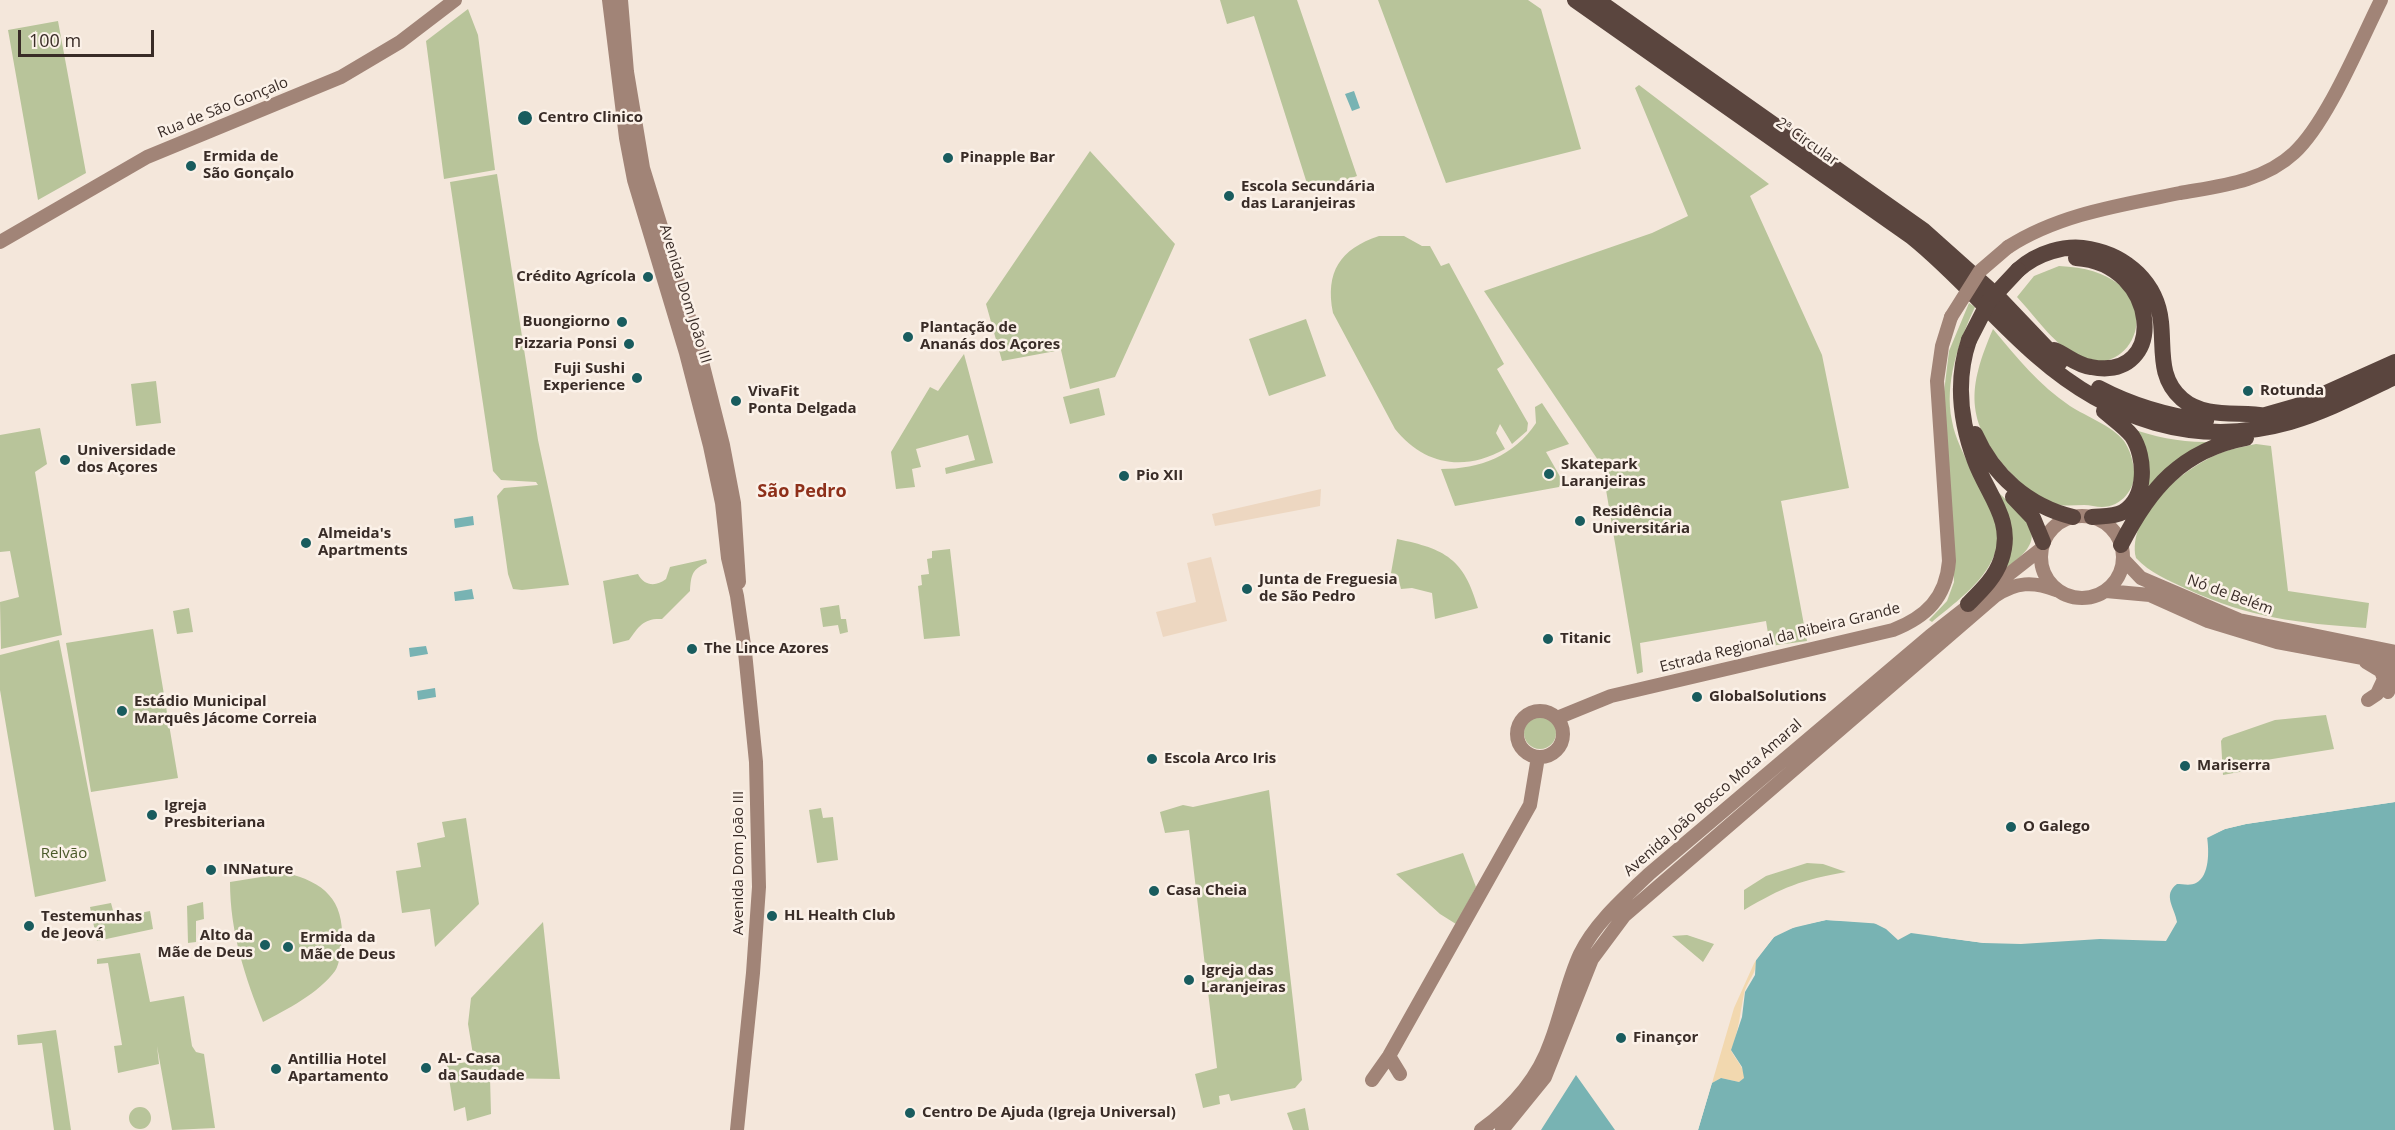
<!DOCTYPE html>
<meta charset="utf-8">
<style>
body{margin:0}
#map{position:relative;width:2395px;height:1130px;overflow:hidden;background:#f4e7db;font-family:"Open Sans",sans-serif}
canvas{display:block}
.scale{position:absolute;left:18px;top:30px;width:136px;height:27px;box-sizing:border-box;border:3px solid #392c27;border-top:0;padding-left:8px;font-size:18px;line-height:21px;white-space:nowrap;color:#392c27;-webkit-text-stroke:4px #fbf1e8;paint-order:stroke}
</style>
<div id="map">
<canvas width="2395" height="1130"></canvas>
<div class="scale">100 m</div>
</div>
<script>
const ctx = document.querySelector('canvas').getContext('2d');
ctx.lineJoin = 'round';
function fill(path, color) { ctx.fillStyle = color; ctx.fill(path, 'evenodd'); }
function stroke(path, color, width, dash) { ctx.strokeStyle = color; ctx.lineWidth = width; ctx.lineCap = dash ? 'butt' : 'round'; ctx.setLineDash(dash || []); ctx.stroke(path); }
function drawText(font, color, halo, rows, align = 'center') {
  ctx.font = font + ' "Open Sans",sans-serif'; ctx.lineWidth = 5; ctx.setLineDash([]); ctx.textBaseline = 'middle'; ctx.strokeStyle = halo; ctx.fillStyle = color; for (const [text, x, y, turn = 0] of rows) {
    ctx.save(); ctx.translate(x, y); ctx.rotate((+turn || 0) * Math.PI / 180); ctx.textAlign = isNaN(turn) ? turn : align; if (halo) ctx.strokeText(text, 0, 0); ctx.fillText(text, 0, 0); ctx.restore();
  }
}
const green = new Path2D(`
 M1220 0H1297L1357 176 1310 193 1254 16 1227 24Z
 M1378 0H1528L1541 9 1581 149 1446 183Z
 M468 9 478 35 495 170 444 179 426 41Z
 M58 21 86 173 38 200 8 30Z
 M1639 85 1769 184 1750 196 1822 355 1849 488 1781 501 1807 641 1770 646 1766 621 1640 643 1643 672 1637 674 1602 466 1484 291 1652 233 1688 216 1635 88Z
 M1090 151 1175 244 1115 377 1070 389 1061 350 1002 361 986 304Z
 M497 174 538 440 569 585 522 590 513 589 508 574 497 496 504 488 538 485 536 482 501 480 493 471 450 182Z
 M1379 236H1404L1422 246H1430L1441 266 1449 263 1504 364 1497 369 1528 423 1527 431 1512 444 1500 424 1496 433 1505 449C1464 472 1424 465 1395 429L1333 313C1325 272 1340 249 1379 236Z
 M2059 266C2181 271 2138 390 2075 355 2052 342 2035 316 2017 297L2034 276Z
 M1969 303 1975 307C1959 341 1944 383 1952 421 1955 439 1965 456 1972 472 1980 486 1991 502 1995 517 2010 565 1963 596 1932 622L1929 620 1947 601 1954 582 1943 400 1949 351Z
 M1306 319 1326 376 1269 396 1249 339Z
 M1993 329C2017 358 2039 385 2070 406 2087 417 2111 425 2124 441 2130 450 2133 460 2134 471 2136 489 2121 507 2102 507 2096 507 2090 505 2084 505 2073 505 2063 507 2052 503 2036 498 2020 483 2009 471 1964 421 1968 387 1993 329Z
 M964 354 993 463 946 474 945 468 975 460 968 435 916 449 921 467 912 469 915 487 896 489 891 452 930 387 938 391Z
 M156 381 161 423 136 426 131 384Z
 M1099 388 1105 415 1070 424 1063 397Z
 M1542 403 1569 444 1546 452 1562 480 1559 487 1455 506 1441 469C1480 469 1514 456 1536 423L1535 407Z
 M40 428 47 464 35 472 62 635 1 649 0 602 19 597 10 551 0 552V435Z
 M2129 428C2156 437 2182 443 2211 442L2149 489Z
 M2256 444 2271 446 2288 591 2369 603 2366 628C2297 623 2250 618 2187 589 2168 580 2150 573 2136 558 2127 515 2180 471 2216 455 2228 449 2243 447 2256 444Z
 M1999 493C2033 525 2050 539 2003 570Z
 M1397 539C1446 549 1464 559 1478 608L1435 619 1432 593 1412 588 1401 589 1398 577 1391 573Z
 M950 549 960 636 924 639 918 586 922 585 921 575 929 574 927 559 932 558V551Z
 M706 559 707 563C692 569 691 575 690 591L662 619C644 618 639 626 629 640L613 644 603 581 638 574C644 586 656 587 666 579L670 567Z
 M839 605 841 619H846L848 632 840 634 838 625 823 627 820 608Z
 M189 608 193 632 177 634 173 611Z
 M153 629 178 778 91 792 66 643Z
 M59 640 106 881 35 897 0 690V655Z
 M2326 715 2334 749 2260 761 2255 769 2223 775 2221 741 2223 738 2275 720Z
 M1524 733a16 16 0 1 1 32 0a16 16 0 1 1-32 0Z
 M1269 790 1302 1080 1295 1088 1231 1101 1229 1094 1219 1096 1220 1104 1203 1108 1195 1074 1217 1068 1189 830 1165 833 1160 812 1183 805 1193 807Z
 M821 808 823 818 833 817 838 860 817 863 809 810Z
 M466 818 479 904 435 947 430 909 402 913 396 871 421 867 417 843 445 837 442 822Z
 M1463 853 1476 887 1456 924 1440 914 1396 874Z
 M1807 863 1823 864 1846 872C1801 880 1783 887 1744 910V890L1766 876Z
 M286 873C324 882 344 900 342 940 341 948 340 964 335 971 319 993 286 1010 263 1022 245 977 230 932 230 882Z
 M203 902 204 919 196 921V942L188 943 187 906Z
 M111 903 115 918 150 911 153 929 97 941 90 907Z
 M543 922 560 1079 490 1078 491 1114 467 1121 465 1107 454 1111 447 1065 474 1061 468 1024 471 998Z
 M1687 935 1714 944 1703 962 1672 936Z
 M140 953 150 1002 184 996 192 1046 196 1052 204 1054 215 1128 172 1130 157 1046 159 1064 118 1073 114 1046 122 1045 108 963 97 964V959Z
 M56 1030 71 1130H54L42 1043 18 1045 17 1035Z
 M129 1118a11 11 0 1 1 22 0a11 11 0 1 1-22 0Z
 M1305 1108 1309 1130H1293L1287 1113Z`);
const sand = new Path2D(`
 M1756 959C1757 975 1747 980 1744 994 1740 1013 1739 1031 1731 1050 1735 1060 1745 1067 1744 1078L1739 1082 1721 1078 1712 1083 1734 1008Z`);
const plaza = new Path2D(`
 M1321 489 1320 506 1215 526 1212 514Z
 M1211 557 1227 621 1163 637 1156 612 1196 602 1187 563Z`);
const water = new Path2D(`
 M1354 91 1360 108 1352 111 1345 94Z
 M473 516 474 525 455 528 454 519Z
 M472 589 474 599 455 601 454 592Z
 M426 646 428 654 410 657 409 648Z
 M435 688 436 697 418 700 417 691Z
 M2395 802V1130H1698L1712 1083 1721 1078 1739 1082 1744 1078 1742 1067 1731 1050 1742 1017 1745 992 1755 975 1756 959 1774 937 1784 930 1826 920 1872 922 1886 929 1898 940 1911 933 1984 943 2021 944 2100 939 2166 941 2177 922C2175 908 2162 895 2177 884 2182 884 2191 886 2196 883 2210 876 2209 850 2207 837L2225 829 2246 824Z
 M1576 1075 1615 1130H1541Z`);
const pier = new Path2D(`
 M2395 799V802L2246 824 2225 829 2205 839 2206 835 2224 826 2245 821Z
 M1826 917 1873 919 1883 924 1826 920 1797 926 1774 937 1754 963V958L1763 945 1783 927Z
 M1927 932 1939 934 1986 940 1984 943 1939 937Z
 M1713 1079 1698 1130H1695L1709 1082Z`);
const secondary = new Path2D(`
 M609 0 626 138 634 180 686 353 710 446 722 503 728 558 737 596 745 652 756 762 759 887 753 973 737 1130
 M621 0 627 72 643 168 699 350 723 445 734 503 739 582
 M0 242 147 157 341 77 400 42 455 0
 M2008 247C2059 214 2121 205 2180 193 2219 186 2263 182 2294 153 2327 123 2360 42 2381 0
 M2041 557a41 41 0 1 1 82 0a41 41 0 1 1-82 0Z
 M2123 559 2141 578 2239 620 2395 652
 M2106 591 2150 595 2208 621 2277 642 2395 664
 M2366 662 2381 671 2384 679 2377 694 2368 700
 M2388 692 2394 673 2389 658
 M1517 734a23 23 0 1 1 46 0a23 23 0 1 1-46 0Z
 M1557 718 1611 696 1893 630C1926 617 1946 598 1949 561L1937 381 1942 346 1951 317
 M1389 1056 1400 1074
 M1372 1080 1389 1056 1530 805 1538 757
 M1481 1130C1513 1107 1538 1079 1551 1041 1562 1012 1567 982 1580 954 1595 923 1624 898 1649 874L1930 636 2041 549
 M1502 1130 1545 1077 1592 959 1624 916 1995 596C2016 582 2033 581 2056 590`);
const highway = new Path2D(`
 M1575 0 1912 237C1958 274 1993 318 2037 356 2109 419 2195 449 2290 422 2327 411 2361 393 2395 377
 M1597 0 1923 230 1998 297 2060 362
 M2018 270C2037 253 2065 244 2090 249 2127 256 2157 283 2161 322 2164 351 2158 378 2182 399 2205 419 2239 411 2266 416
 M2054 350C2067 355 2076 365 2091 367 2169 382 2160 263 2076 258
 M2099 388C2133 406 2168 416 2206 421
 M2255 418 2297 406 2395 362
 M1975 434C1993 475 2028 506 2073 517
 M2013 497 2033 518 2043 542
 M2092 517C2102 516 2114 517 2123 512 2147 498 2146 457 2132 436 2124 426 2113 419 2104 411
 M2121 545C2149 489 2182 450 2246 438
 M1968 604C1981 591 1995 578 2001 560 2015 521 1988 496 1975 461 1960 421 1955 381 1969 340`);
const secondaryBridge = new Path2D(`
 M1951 317 1980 271 2008 247`);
const highwayBridge = new Path2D(`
 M1969 340 1989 301 2018 270`);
const markers = [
 [525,118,8,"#195c5e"],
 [948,158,6,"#195c5e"],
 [191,166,6,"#195c5e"],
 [1229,196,6,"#195c5e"],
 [648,277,6,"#195c5e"],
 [622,322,6,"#195c5e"],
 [908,337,6,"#195c5e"],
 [629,344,6,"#195c5e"],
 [637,378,6,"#195c5e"],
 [2248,391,6,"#195c5e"],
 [736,401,6,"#195c5e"],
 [65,460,6,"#195c5e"],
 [1549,474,6,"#195c5e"],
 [1124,476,6,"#195c5e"],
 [1580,521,6,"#195c5e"],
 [306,543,6,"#195c5e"],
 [1247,589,6,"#195c5e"],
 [1548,639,6,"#195c5e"],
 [692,649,6,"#195c5e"],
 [1697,697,6,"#195c5e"],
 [122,711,6,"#195c5e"],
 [1152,759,6,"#195c5e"],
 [2185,766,6,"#195c5e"],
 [152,815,6,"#195c5e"],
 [2011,827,6,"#195c5e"],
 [211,870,6,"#195c5e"],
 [1154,891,6,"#195c5e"],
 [772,916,6,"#195c5e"],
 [29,926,6,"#195c5e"],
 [265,945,6,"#195c5e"],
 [288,947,6,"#195c5e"],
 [1189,980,6,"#195c5e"],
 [1621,1038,6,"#195c5e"],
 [426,1068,6,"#195c5e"],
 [276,1069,6,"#195c5e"],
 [910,1113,6,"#195c5e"]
];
const streetNames = [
 ["Rua de São Gonçalo",223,108,-22],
 ["2ª Circular",1807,142,35],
 ["Avenida Dom João III",685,294,73],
 ["Nó de Belém",2230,595,20],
 ["Estrada Regional da Ribeira Grande",1780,638,-14],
 ["Avenida João Bosco Mota Amaral",1713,798,-41],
 ["Avenida Dom João III",739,863,-90]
];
const poiNames = [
 ["Centro Clinico",538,118],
 ["Ermida de",203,157],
 ["São Gonçalo",203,174],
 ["Pinapple Bar",960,158],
 ["Escola Secundária",1241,187],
 ["das Laranjeiras",1241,204],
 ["Crédito Agrícola",636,277,"right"],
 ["Buongiorno",610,322,"right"],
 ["Plantação de",920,328],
 ["Ananás dos Açores",920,345],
 ["Pizzaria Ponsi",617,344,"right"],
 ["Fuji Sushi",625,369,"right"],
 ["Experience",625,386,"right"],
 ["Rotunda",2260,391],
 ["VivaFit",748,392],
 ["Ponta Delgada",748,409],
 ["Universidade",77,451],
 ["dos Açores",77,468],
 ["Skatepark",1561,465],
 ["Laranjeiras",1561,482],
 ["Pio XII",1136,476],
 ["Residência",1592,512],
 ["Universitária",1592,529],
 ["Almeida's",318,534],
 ["Apartments",318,551],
 ["Junta de Freguesia",1259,580],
 ["de São Pedro",1259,597],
 ["Titanic",1560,639],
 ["The Lince Azores",704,649],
 ["GlobalSolutions",1709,697],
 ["Estádio Municipal",134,702],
 ["Marquês Jácome Correia",134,719],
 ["Escola Arco Iris",1164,759],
 ["Mariserra",2197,766],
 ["Igreja",164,806],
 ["Presbiteriana",164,823],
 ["O Galego",2023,827],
 ["INNature",223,870],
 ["Casa Cheia",1166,891],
 ["HL Health Club",784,916],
 ["Testemunhas",41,917],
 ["de Jeová",41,934],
 ["Alto da",253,936,"right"],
 ["Mãe de Deus",253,953,"right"],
 ["Ermida da",300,938],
 ["Mãe de Deus",300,955],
 ["Igreja das",1201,971],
 ["Laranjeiras",1201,988],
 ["Finançor",1633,1038],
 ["AL- Casa",438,1059],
 ["da Saudade",438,1076],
 ["Antillia Hotel",288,1060],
 ["Apartamento",288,1077],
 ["Centro De Ajuda (Igreja Universal)",922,1113]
];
const parkNames = [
 ["Relvão",64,854]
];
const quarterNames = [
 ["São Pedro",802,492]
];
fill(green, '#b8c49a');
fill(sand, '#f2d8af');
fill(plaza, '#edd7c1');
fill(water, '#78b3b3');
fill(pier, '#f4e7db');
stroke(secondary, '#a18477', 14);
stroke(highway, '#5a453e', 16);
stroke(secondaryBridge, '#a18477', 14);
stroke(highwayBridge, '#5a453e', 16);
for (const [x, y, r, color] of markers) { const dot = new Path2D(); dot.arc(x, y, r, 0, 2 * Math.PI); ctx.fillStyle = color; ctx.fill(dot); stroke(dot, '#fbf1e8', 2); }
drawText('15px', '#392c27', '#fbf1e8', streetNames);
drawText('bold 15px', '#392c27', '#fbf1e8', poiNames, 'left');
drawText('15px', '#4a5929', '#fbf1e8', parkNames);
drawText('bold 18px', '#8e301a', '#fbf1e8', quarterNames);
</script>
